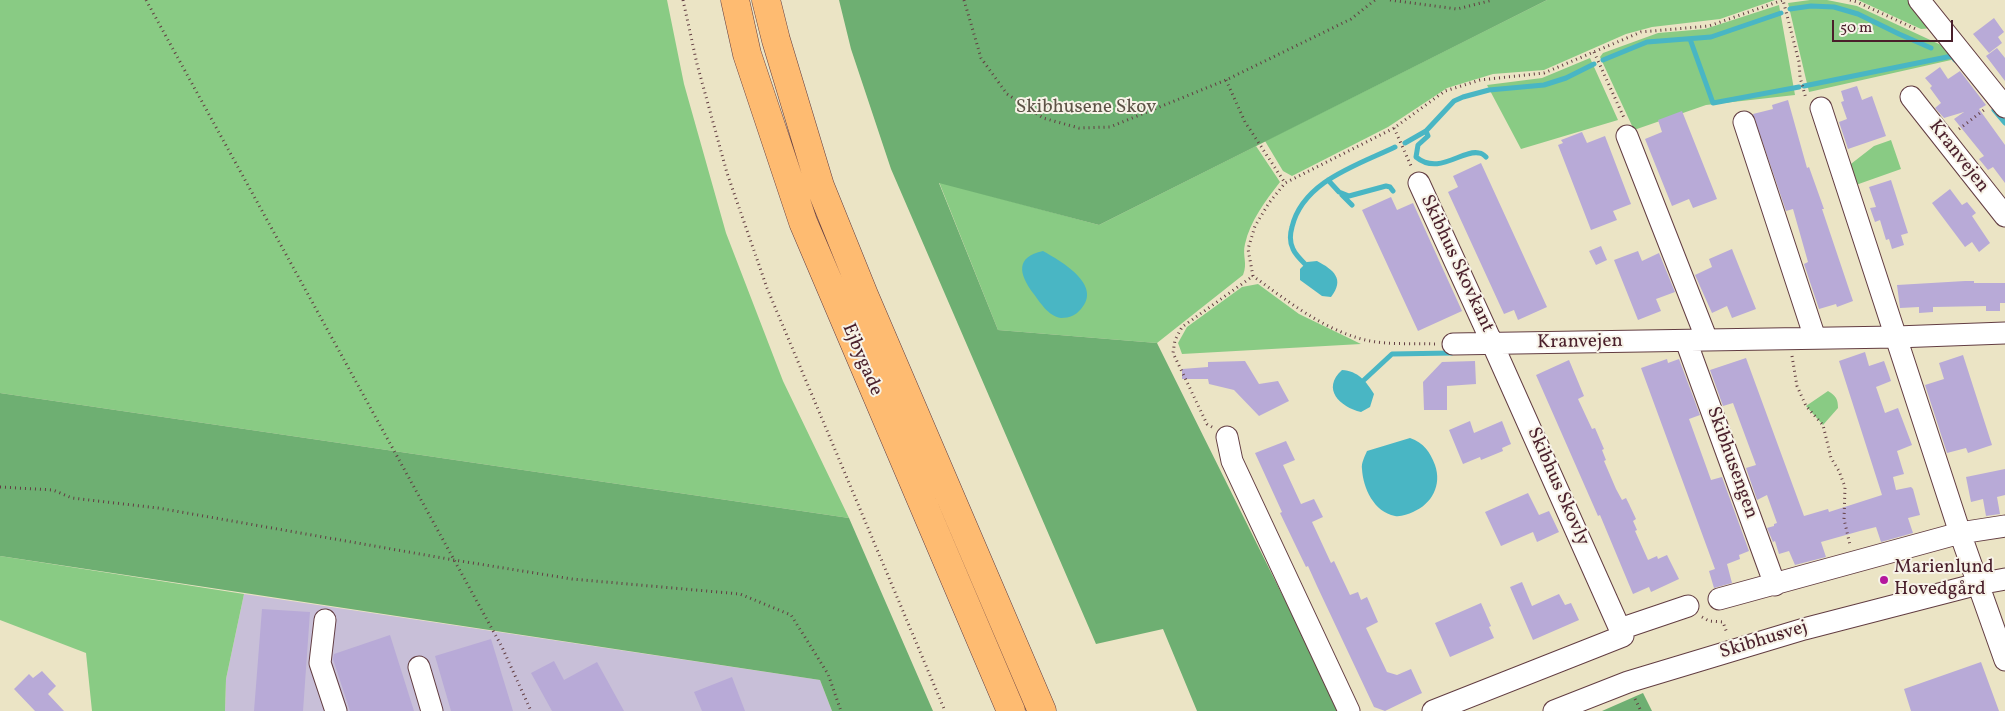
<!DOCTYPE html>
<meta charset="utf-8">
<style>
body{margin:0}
#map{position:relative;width:2005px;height:711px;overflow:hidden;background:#ebe4c5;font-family:Vollkorn,serif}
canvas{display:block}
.scale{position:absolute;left:1832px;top:20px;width:121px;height:22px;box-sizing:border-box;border:2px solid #4a1f2b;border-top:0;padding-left:6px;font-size:15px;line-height:18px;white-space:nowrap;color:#4a1f2b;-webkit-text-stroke:4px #f7f3e8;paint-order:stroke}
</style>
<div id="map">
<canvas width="2005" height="711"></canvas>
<div class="scale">50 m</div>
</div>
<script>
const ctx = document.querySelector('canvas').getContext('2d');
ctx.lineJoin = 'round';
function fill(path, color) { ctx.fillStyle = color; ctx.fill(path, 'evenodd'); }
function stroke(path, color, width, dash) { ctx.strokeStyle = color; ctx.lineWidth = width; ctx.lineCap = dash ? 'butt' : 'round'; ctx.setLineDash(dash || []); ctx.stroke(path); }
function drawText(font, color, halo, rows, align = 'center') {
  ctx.font = font + ' Vollkorn,serif'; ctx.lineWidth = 4; ctx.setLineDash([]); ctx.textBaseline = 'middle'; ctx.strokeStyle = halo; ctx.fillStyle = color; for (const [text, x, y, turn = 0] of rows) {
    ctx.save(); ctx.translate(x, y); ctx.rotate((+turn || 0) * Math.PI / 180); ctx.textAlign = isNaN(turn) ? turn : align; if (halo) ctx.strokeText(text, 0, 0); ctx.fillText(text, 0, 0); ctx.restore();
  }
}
const industrial = new Path2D(`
 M244 594 820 680 832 711H225L226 679Z`);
const green = new Path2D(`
 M0 0H667L684 84 726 233 783 381 849 518 0 393Z
 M1547 0H1775L1720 19 1652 27 1626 34 1544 70 1493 74 1447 88 1388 127 1292 176 1283 171 1265 141Z
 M1810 0H1827L1857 6 1954 51 1960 58 1809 92 1788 3Z
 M1858 0H1912L1933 28 1921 29Z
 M1779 5 1795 95 1706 105 1634 130 1600 57 1603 53 1658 33 1705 29Z
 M1590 58 1618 120 1521 149 1487 85 1542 78Z
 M1891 140 1901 169 1853 186 1847 167 1874 146Z
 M1256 146 1280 182C1266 200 1250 221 1245 244 1242 256 1248 263 1243 275L1157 343 998 330 939 182 1099 225Z
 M1258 284 1299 314 1361 344 1182 354 1178 343 1187 327 1242 287Z
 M1828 391C1836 396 1838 399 1838 408L1823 425 1806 406Z
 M0 556 244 594 226 679 225 711H92L86 653 0 620Z`);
const forest = new Path2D(`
 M839 0H1547L1099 225 939 183 998 330 1157 343 1340 711H1197L1163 629 1096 644 891 169 851 49Z
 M0 393 849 518 933 711H832L820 680 0 556Z
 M1643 693 1652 711H1602Z`);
const water = new Path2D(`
 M1043 251C1061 261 1103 285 1081 309 1076 315 1070 318 1061 318 1048 316 1040 302 1033 293 1019 274 1015 257 1043 251Z
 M1317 261C1334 270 1345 279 1331 297L1322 296 1300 280V269L1307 262Z
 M1342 370C1358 371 1366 381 1374 394L1370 407 1361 412C1340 407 1321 389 1342 370Z
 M1410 438C1424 443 1430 452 1435 465 1442 485 1432 504 1413 512 1408 514 1401 517 1395 516 1374 512 1363 488 1362 469 1361 463 1365 456 1367 451Z`);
const stream = new Path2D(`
 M1790 9 1811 6 1834 7 1858 14 1899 34 1931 48
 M1690 39 1713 103 1799 87
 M1603 60 1647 42 1711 37 1781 13
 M1804 86 1952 56 1955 60
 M1994 110 2005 123
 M1426 131 1428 136 1418 145 1416 157C1439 176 1462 149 1479 153 1482 153 1484 155 1486 157
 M1405 143 1426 131 1454 101 1463 97 1489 90 1544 85 1566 78 1594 64
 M1328 180 1339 192 1349 196 1386 186 1390 187 1393 191
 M1342 195 1352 205
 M1305 264C1301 260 1295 254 1293 249 1289 241 1290 234 1292 227 1303 181 1358 165 1395 147
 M1364 380 1392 354 1452 353`);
const building = new Path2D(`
 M1994 18 2004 32 1998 37 2002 43 1989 53 1973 34Z
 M1997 48 2005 58V81L1986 56Z
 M1940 67 1948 79 1960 71 1986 105 1979 109 2005 145V183L1993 167 1988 170 1979 159 1984 156 1954 119 1964 112 1944 118 1935 108 1941 103 1930 88 1932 86 1925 78Z
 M1857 86 1862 100 1872 96 1886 136 1848 149 1839 122 1847 119 1841 102 1844 101 1841 91Z
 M1788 100 1807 168 1809 167 1824 209H1822L1853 301 1837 307 1836 304 1819 309 1804 264 1808 262 1793 209 1786 211 1753 114 1773 109 1772 105Z
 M1682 111 1717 199 1693 208 1689 199 1672 206 1645 139 1662 132 1658 120Z
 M1582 132 1587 143 1605 136 1631 204 1613 211 1617 220 1591 230 1558 145 1563 143 1561 140Z
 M1481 163 1547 307 1518 320 1514 310 1504 314 1448 192 1458 187 1453 176Z
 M1891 180 1908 233 1901 235 1904 245 1892 249 1889 239 1886 240 1880 220 1875 222 1870 208 1876 207 1869 187Z
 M1950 189 1962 205 1967 202 1976 213 1972 216 1990 243 1979 252 1972 242 1965 247 1932 203Z
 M1391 197 1397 210 1413 203 1462 311 1418 331 1362 210Z
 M1601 246 1607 260 1596 265 1589 251Z
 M1732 249 1756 309 1732 318 1727 306 1712 313 1695 275 1712 267 1709 259Z
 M1638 251 1642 261 1659 253 1675 292 1656 299 1661 311 1638 320 1614 260Z
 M1965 281H1974V283H2005V303H2000V311H1986V306L1933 307V312L1919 313V307L1900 308 1897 285Z
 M1865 352 1869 366 1884 361 1889 375 1891 381 1876 387 1885 413 1898 408 1912 445 1897 451 1904 474 1893 477 1896 490 1911 487 1913 489 1920 515 1908 518 1913 533 1881 542 1876 527 1860 531 1821 542 1826 557 1795 565 1789 551 1779 554 1775 541 1773 542 1767 528 1774 526V524L1777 523 1767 495 1757 500 1746 468 1756 465 1733 403 1723 406 1710 370 1746 358 1804 516 1828 509 1829 512 1882 495 1839 361Z
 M1963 355 1992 445 1968 453 1966 448 1947 453 1925 385 1944 379 1939 363Z
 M1667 359 1668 363 1679 359 1700 415 1689 419 1711 480 1722 477 1749 551 1739 555 1740 559 1727 564 1732 583 1714 588 1709 571 1715 569 1641 368Z
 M1569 360 1584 396 1578 399 1592 429 1595 428 1604 449 1602 450 1606 460 1604 461 1616 489 1622 500 1626 498 1629 504 1636 519 1633 521 1637 530 1635 531 1648 560 1657 556 1658 559 1667 555 1679 579 1651 592 1649 587 1633 594 1600 515 1598 516 1536 375Z
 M1245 361 1259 384 1278 381 1289 401 1259 416 1234 390 1209 384 1208 379H1182V369L1208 367V362Z
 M1475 361 1476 384 1447 386V410H1424L1423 382 1442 362Z
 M1470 421 1474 433 1502 421 1511 444 1502 448 1503 451 1481 460 1480 457 1463 464 1449 430Z
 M1286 441 1295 460 1283 465 1301 504 1314 499 1323 517 1312 522 1331 563 1334 561 1350 595 1358 592 1361 600 1367 597 1378 622 1366 628 1387 672 1397 675 1411 669 1422 693 1385 711 1374 707 1317 586 1308 566 1306 567 1280 513 1282 512 1255 453Z
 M2005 469V495L1997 497 2000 514 1986 516 1983 499 1971 502 1966 477Z
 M1528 493 1539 515 1549 511 1559 532 1537 542 1533 532 1501 546 1485 512Z
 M1522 582 1532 606 1559 594 1565 605 1571 603 1579 620 1533 640 1510 587Z
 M1481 603 1491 626 1489 627 1494 638 1450 657 1435 623Z
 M262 609 310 612 303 711H254Z
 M390 635 414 711H350L333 659 334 654Z
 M491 639 513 711H451L435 656Z
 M554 661 564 680 597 662 624 711H552L531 673Z
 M1981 662 1999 711H1911L1904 689Z
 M42 671 56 686 48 694 64 711H35L14 689 29 674 33 678Z
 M732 677 745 711H702L694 692Z`);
const path = new Path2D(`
 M146 0 502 647 531 711
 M683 0 697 64 727 173 767 288 945 711
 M964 0 981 58 1007 94 1043 118 1079 128 1110 127 1226 80 1351 19 1375 0
 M1390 0 1457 9 1493 0
 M1850 0 1857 2 1918 30
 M1594 52 1625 120
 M1226 80 1245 122 1285 183
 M1394 128 1412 168
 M1959 129 1984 110
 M1435 344C1414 343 1391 345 1370 341 1326 332 1289 302 1253 276L1248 249 1255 226 1269 203 1285 183 1394 128 1445 91 1480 80 1544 73 1641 32 1709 26 1783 0 1799 62 1800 77 1806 99
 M1792 356 1797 386 1806 406 1823 425 1831 458 1839 471 1845 487 1844 519 1850 545
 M1212 427 1207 424 1173 353 1175 340 1182 327 1253 276
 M0 487 53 490 72 498 158 508 454 560 572 579 740 594 791 615 828 674 841 711
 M1702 617 1709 621 1723 622 1727 633
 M1635 699 1641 711`);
const minor = new Path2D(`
 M1919 0 2005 107
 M1911 97 2005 216
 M1821 108 1960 533 2005 660
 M1744 122 1815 338
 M1627 136 1707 340
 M1419 183 1493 345 1623 636 1433 711
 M1686 341 1775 585
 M1453 344 1896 337 2005 333
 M1227 437 1232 461 1349 711
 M1719 599 1960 533 2005 526
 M325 620 320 663 336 711
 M1620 629 1688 606
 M419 667 432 711
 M1554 711 1628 682 1804 629 1978 584 2005 579`);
const major = new Path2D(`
 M735 0 747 54 803 222 1011 711
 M766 0 776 40 820 186 864 295 1042 711`);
const markers = [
 [1884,580,5,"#b5179e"]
];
const parkNames = [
 ["Skibhusene Skov",1086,109]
];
const streetNames = [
 ["Kranvejen",1958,157,52],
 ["Skibhus Skovkant",1456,264,65],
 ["Kranvejen",1580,343,-1],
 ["Ejbygade",861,360,67],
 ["Skibhusengen",1731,463,70],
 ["Skibhus Skovly",1557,487,66],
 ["Skibhusvej",1764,641,-17]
];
const poiNames = [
 ["Marienlund",1894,569],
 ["Hovedgård",1894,591]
];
fill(industrial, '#c8bfd8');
fill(green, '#89cb84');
fill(forest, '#6eaf72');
fill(water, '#49b6c4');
stroke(stream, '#49b6c4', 5);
fill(building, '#b8aad7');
stroke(minor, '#623d42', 23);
stroke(major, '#623d42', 29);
stroke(path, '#623d42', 3, [1, 4]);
stroke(minor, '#fff', 21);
stroke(major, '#febb71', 28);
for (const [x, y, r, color] of markers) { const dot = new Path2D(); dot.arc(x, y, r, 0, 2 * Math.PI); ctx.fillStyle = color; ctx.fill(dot); stroke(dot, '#f7f3e8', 2); }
drawText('19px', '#5d5346', '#f7f3e8', parkNames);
drawText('19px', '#4a1f2b', '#f7f3e8', streetNames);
drawText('19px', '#4a1f2b', '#f7f3e8', poiNames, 'left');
</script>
